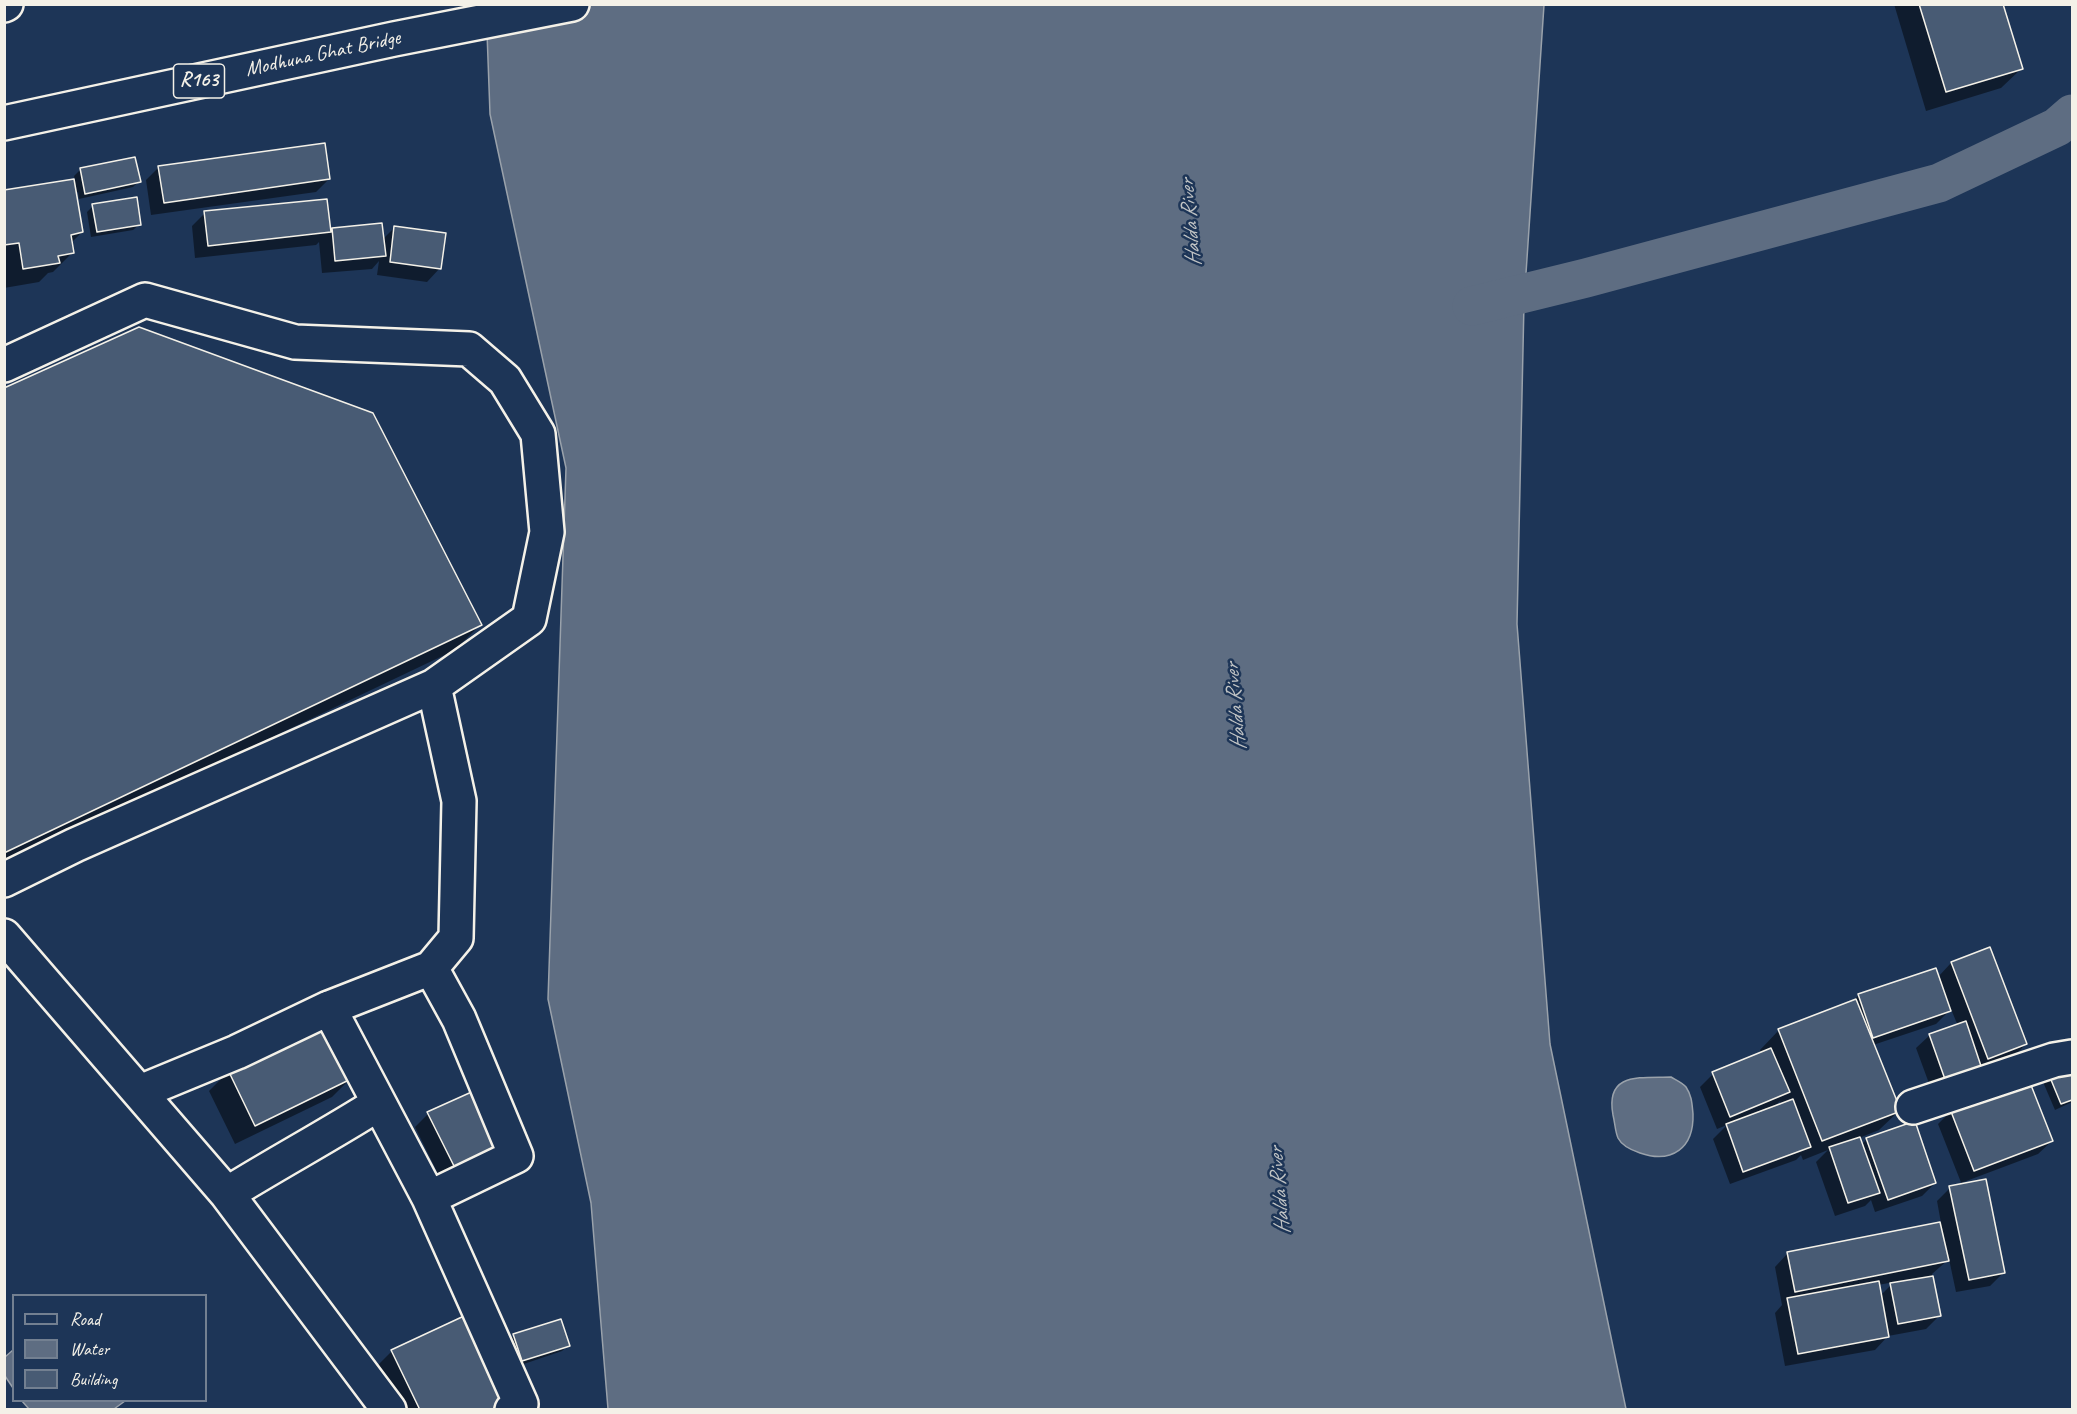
<!DOCTYPE html>
<style>
body{margin:0}
#map{position:relative;width:2077px;height:1414px;overflow:hidden;background:#1d3557;font-family:Caveat,sans-serif}
canvas{display:block}
.frame{position:absolute;inset:0;border:6px solid #f4f1e8;pointer-events:none}
.legend{position:absolute;left:12px;top:1294px;width:195px;height:108px;box-sizing:border-box;background:#1d3557;border:2px solid #738091;margin:0;padding:8px 10px;list-style:none;font-size:18px;color:#f4f1e8}
.legend li{display:flex;align-items:center;gap:12px;height:30px}
.legend b{width:30px;border:2px solid #738091}
</style>
<div id="map">
<canvas width="2077" height="1414"></canvas>
<div class="frame"></div>
<ul class="legend">
<li><b style="height:8px;background:#1d3557"></b>Road</li>
<li><b style="height:16px;background:#5e6d82"></b>Water</li>
<li><b style="height:16px;background:#485b74"></b>Building</li>
</ul>
</div>
<script>
const ctx = document.querySelector('canvas').getContext('2d');
ctx.lineJoin = 'round';
function fill(path, color) { ctx.fillStyle = color; ctx.fill(path, 'evenodd'); }
function stroke(path, color, width, dash) { ctx.strokeStyle = color; ctx.lineWidth = width; ctx.lineCap = dash ? 'butt' : 'round'; ctx.setLineDash(dash || []); ctx.stroke(path); }
function drawText(font, color, halo, rows, align = 'center') {
  ctx.font = font + ' Caveat,sans-serif'; ctx.lineWidth = 5; ctx.setLineDash([]); ctx.textBaseline = 'middle'; ctx.strokeStyle = halo; ctx.fillStyle = color; for (const [text, x, y, turn = 0] of rows) {
    ctx.save(); ctx.translate(x, y); ctx.rotate((+turn || 0) * Math.PI / 180); ctx.textAlign = isNaN(turn) ? turn : align; if (halo) ctx.strokeText(text, 0, 0); ctx.fillText(text, 0, 0); ctx.restore();
  }
}
const water = new Path2D(`
 M486 5H1544L1524 303 1517 624 1550 1044 1626 1409H608L591 1203 548 999 566 468 490 114Z
 M1671 1077C1676 1080 1683 1083 1686 1087 1692 1096 1692 1104 1693 1114 1694 1148 1672 1164 1640 1153 1631 1150 1622 1146 1618 1138 1615 1131 1615 1123 1613 1115 1605 1072 1640 1078 1671 1077Z
 M13 1350V1388L5 1376V1357Z
 M22 1401H125L114 1409H29Z`);
const shadow = new Path2D(`
 M1894 4H2001L2021 69 2001 88 1926 111Z
 M159 167 329 179 316 192 151 215 146 180Z
 M80 170 139 181 133 187 79 199 78 192 75 193 82 232 71 243 73 252 53 272 48 273 39 282 4 288V192L75 180 74 176Z
 M325 200 329 233 332 230 383 239 395 227 440 268 427 282 377 275 379 261 372 269 322 273 319 242 316 245 195 258 192 226 205 213Z
 M93 206 140 224 133 230 91 237 87 212Z
 M4 389 480 625 455 650 4 865Z
 M1951 963 2026 1044 2013 1057 1934 1097 1916 1048 1930 1035 1958 1026 1951 1009 1936 1024 1873 1045 1899 1111 1879 1130 1859 1138 1861 1145 1867 1139 1935 1183 1922 1196 1875 1212 1871 1200 1865 1206 1835 1216 1816 1162 1828 1150 1803 1160 1801 1155 1796 1160 1730 1184 1713 1139 1727 1125 1717 1129 1700 1087 1713 1074 1761 1054 1760 1050 1779 1030 1852 1002 1859 995 1938 977ZM1780 1101 1781 1105 1772 1109Z
 M2072 1066V1102L2055 1110 2043 1082 2050 1076Z
 M229 1071 351 1078 332 1097 235 1144 209 1091Z
 M1951 1111 2052 1141 2038 1154 1961 1183 1962 1185 1938 1124Z
 M428 1114 492 1166 445 1188 415 1127Z
 M1950 1188 2003 1273 1990 1286 1956 1292 1949 1259 1932 1274 1939 1316 1926 1329 1888 1336 1875 1350 1785 1366 1775 1313 1782 1305 1775 1267 1788 1253 1941 1223 1937 1201ZM1894 1282 1880 1296 1878 1285Z
 M514 1336 568 1345 562 1351 515 1367 507 1342Z
 M392 1351 504 1402 496 1410H391L372 1371Z`);
const canal = new Path2D(`
 M1472 306 1586 278 1939 183 2057 127 2072 114`);
const building = new Path2D(`
 M1919 4H2003L2023 69 1946 92Z
 M325 143 330 179 164 203 158 166Z
 M135 157 141 182 85 194 80 168Z
 M74 179 83 232 71 235 74 253 58 256 60 263 23 269 19 243 4 245V190Z
 M137 197 141 225 97 232 92 204Z
 M327 199 331 232 208 246 204 211Z
 M382 223 386 256 335 261 332 228Z
 M394 226 446 233 441 269 390 262Z
 M139 327 373 413 482 625 4 853V388Z
 M1990 947 2027 1044 1988 1059 1951 962Z
 M1936 968 1951 1011 1873 1038 1858 994Z
 M1856 999 1901 1111 1822 1141 1778 1029Z
 M1966 1021 1983 1072 1947 1085 1929 1034Z
 M326 1022 353 1078 255 1126 228 1070Z
 M1771 1048 1790 1092 1730 1117 1712 1072Z
 M2072 1064V1100L2061 1104 2049 1075Z
 M2029 1080 2053 1141 1974 1171 1950 1109Z
 M476 1090 506 1153 459 1176 427 1112Z
 M1793 1099 1811 1147 1743 1172 1726 1124Z
 M1915 1121 1936 1183 1888 1200 1866 1138Z
 M1860 1137 1880 1193 1848 1203 1829 1147Z
 M1986 1179 2005 1273 1969 1280 1949 1186Z
 M1940 1222 1949 1261 1795 1292 1787 1252Z
 M1933 1276 1941 1316 1898 1324 1890 1283Z
 M1879 1281 1889 1337 1798 1354 1787 1298Z
 M464 1316 506 1402 491 1410H420L391 1350Z
 M561 1319 570 1346 522 1361 513 1334Z`);
const minor = new Path2D(`
 M4 365 145 300 295 342 469 349 505 380 538 434 547 532 529 619 434 686 75 845 4 880
 M4 936 227 1194 389 1410
 M329 1008 429 1198 521 1404 512 1410
 M140 1092 237 1052 329 1008 431 968 456 938 459 801 434 686
 M1913 1107 2054 1060 2072 1057
 M227 1194C277 1163 329 1135 378 1104
 M429 1198 516 1156 459 1019 431 968`);
const major = new Path2D(`
 M4 5 6 4
 M4 123 394 39 572 4`);
const shields = [
 [199,81,51]
];
const shieldNames = [
 ["R163",199,81]
];
const streetNames = [
 ["Modhuna Ghat Bridge",323,54,-12]
];
const waterNames = [
 ["Halda River",1191,223,-95],
 ["Halda River",1236,707,-95],
 ["Halda River",1280,1191,-95]
];
fill(water, '#5e6d82');
stroke(water, '#9aa2ab', 1.5);
fill(shadow, '#0007');
stroke(canal, '#5e6d82', 39);
fill(building, '#485b74');
stroke(building, '#f4f1e8', 1.5);
stroke(minor, '#f4f1e8', 38);
stroke(major, '#f4f1e8', 38);
stroke(minor, '#1d3557', 33);
stroke(major, '#1d3557', 33);
for (const [x, y, w] of shields) { const box = new Path2D(); box.roundRect(x - w / 2, y - 17, w, 34, 4.5); ctx.fillStyle = '#1d3557'; ctx.fill(box); stroke(box, '#f4f1e8', 1.5); }
drawText('bold 20px', '#f4f1e8', null, shieldNames);
drawText('21px', '#f4f1e8', '#1d3557', streetNames);
drawText('italic 22px', '#c0c3c4', '#1d3557', waterNames);
</script>
